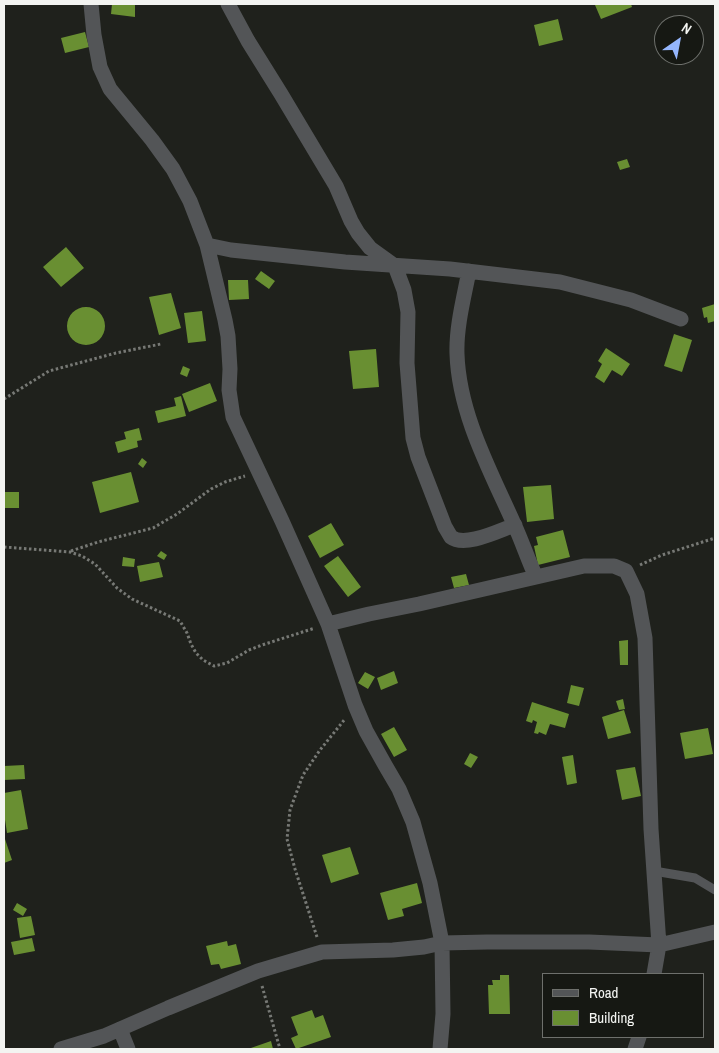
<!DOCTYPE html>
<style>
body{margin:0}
#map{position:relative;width:719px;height:1053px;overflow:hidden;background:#1f211c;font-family:"Archivo Narrow",sans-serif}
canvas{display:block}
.frame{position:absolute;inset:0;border:5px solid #f3f4f1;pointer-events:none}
.legend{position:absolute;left:542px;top:973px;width:162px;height:65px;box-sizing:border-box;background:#161813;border:1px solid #6e706c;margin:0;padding:6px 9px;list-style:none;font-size:15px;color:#f3f4f1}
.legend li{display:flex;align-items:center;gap:10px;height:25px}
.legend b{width:25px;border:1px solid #6e706c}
.north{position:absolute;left:654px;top:15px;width:50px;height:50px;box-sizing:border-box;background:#161813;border:1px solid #6e706c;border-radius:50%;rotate:33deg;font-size:14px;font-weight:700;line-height:20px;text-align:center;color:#f3f4f1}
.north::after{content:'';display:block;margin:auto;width:18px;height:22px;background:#95b6fd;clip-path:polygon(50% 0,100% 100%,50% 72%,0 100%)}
</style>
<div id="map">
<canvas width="719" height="1053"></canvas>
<div class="frame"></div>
<ul class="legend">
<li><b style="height:6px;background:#535557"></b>Road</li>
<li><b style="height:14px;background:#698f32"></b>Building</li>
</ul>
<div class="north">N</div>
</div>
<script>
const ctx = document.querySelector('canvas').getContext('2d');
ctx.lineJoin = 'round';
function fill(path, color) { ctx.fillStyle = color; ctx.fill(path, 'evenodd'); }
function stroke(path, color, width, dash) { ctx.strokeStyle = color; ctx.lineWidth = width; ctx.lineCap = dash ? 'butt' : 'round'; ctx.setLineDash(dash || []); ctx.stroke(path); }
const building = new Path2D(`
 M112 4 135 5V17L111 14Z
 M598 4H631L632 7 601 19 595 5Z
 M558 19 563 40 539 46 534 25Z
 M85 32 89 47 65 53 61 38Z
 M627 159 630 167 620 170 617 162Z
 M66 247 84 268 61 287 43 267Z
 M261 271 275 281 269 289 255 279Z
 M228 280H248L249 299 229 300Z
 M171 293 181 328 159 335 149 297Z
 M715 304V321L708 323 707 317 704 318 702 308Z
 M67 326a19 19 0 1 1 38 0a19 19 0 1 1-38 0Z
 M202 311 206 341 188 343 184 313Z
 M674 334 692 340 682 372 664 366Z
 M606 348 630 364 622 376 612 370 604 383 595 377 602 364 598 361Z
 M376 349 379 387 353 389 349 351Z
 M183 366 190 369 187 377 180 374Z
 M210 383 217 401 189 412 182 394Z
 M181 396 186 416 158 423 155 411 176 406 174 398Z
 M139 428 142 440 137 441 138 447 118 453 115 442 126 439 124 432Z
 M142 458 147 462 143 468 138 464Z
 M131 472 139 502 100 513 92 482Z
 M551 485 554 519 527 522 523 487Z
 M4 492H19V508H4Z
 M331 523 344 545 320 558 308 536Z
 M563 530 570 557 538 565 534 546 538 545 536 537Z
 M161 551 167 555 164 560 157 556Z
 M338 556 361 587 348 597 324 566Z
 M123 557 135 559 134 567 122 566Z
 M159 562 163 577 140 582 137 566Z
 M466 574 469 585 454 588 451 577Z
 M628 640V665H620L619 641Z
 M394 671 398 683 381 690 377 678Z
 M365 672 375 677 368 689 358 683Z
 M571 685 584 688 579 706 567 703Z
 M623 699 625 709 619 710 616 701Z
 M532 702 569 714 565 728 550 724 546 735 539 732 538 734 534 733 537 722 533 720 532 723 526 721Z
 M624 710 631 733 608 739 602 717Z
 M394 727 407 750 394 757 381 734Z
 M708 728 713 754 685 759 680 733Z
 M470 753 478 757 471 768 464 764Z
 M573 755 577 783 567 785 562 757Z
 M24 765 25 779 4 780V766Z
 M635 767 641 796 622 800 616 770Z
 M21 790 28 829 7 833 4 813V793Z
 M4 836 12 860 4 863Z
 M350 847 359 874 331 883 322 855Z
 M417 883 422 903 402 909 404 916 388 920 380 893Z
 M17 903 27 909 23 916 13 910Z
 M31 916 35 935 20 938 17 918Z
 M32 938 35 951 14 955 11 942Z
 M227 941 228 946 236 944 241 964 221 969 219 964 211 965 206 946Z
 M500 975H509L510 1014H489L488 985H493L492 980H500Z
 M312 1010 315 1018 323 1015 331 1037 296 1049 291 1038 298 1035 291 1017Z
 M271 1041 273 1049H248Z`);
const path = new Path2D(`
 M4 399 49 371 116 353 161 344
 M4 547 70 552 82 556 95 564 117 588 132 599 180 621 187 633 191 644 196 653 203 660 214 666 227 663 249 650 262 645 315 628
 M71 551 98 542 153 528 177 514 211 489 225 482 245 476
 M640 565 662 555 715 538
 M317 937 295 869 287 839 290 810 303 775 320 750 345 719
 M262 986 280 1049`);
const service = new Path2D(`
 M654 871 695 878 715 890`);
const minor = new Path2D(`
 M91 4 94 35 100 67 110 89 152 140 173 169 190 201 207 245 225 320 228 336 230 369 229 390 233 417 282 521 328 624 355 705 366 731 385 765 399 789 413 822 430 883 442 943 443 1014 440 1049
 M228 4 248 41 281 94 336 186 351 221 358 233 370 248 395 266 404 290 408 312 407 363 413 438 418 457 445 527C447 530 449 534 451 537 465 548 500 530 515 525
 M207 245 231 250 345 262 450 269 560 282 631 300 681 319
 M469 271C464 297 456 327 457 354 459 414 490 470 514 524 522 541 528 560 536 577
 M328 624 369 614 419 604 584 566H614L626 571 637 594 645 638 651 829 659 945 654 974
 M120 1029 128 1049
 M61 1049 104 1036 168 1008 258 971 322 952 393 950 424 947 442 943 487 942H589L659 945 715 932
 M635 1049 639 1037`);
fill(building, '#698f32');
stroke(path, '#777975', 3, [2.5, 2.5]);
stroke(service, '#535557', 9);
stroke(minor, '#535557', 15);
</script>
